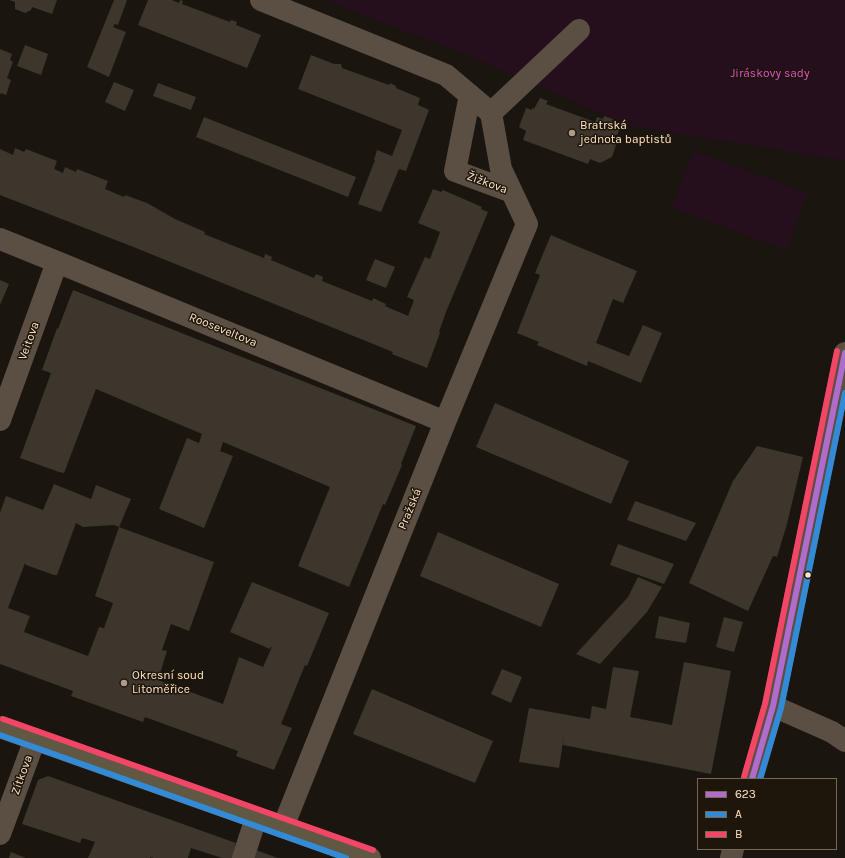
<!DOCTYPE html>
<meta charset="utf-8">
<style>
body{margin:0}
#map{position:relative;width:845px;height:858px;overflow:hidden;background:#1a150f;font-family:Karla,sans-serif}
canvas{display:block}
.legend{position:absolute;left:697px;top:778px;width:140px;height:72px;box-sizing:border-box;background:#1e160b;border:1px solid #786957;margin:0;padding:5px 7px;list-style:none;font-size:12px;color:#ffe5c8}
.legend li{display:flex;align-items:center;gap:8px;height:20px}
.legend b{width:20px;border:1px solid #786957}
</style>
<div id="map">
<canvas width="845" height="858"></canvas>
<ul class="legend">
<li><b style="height:5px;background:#b06ccc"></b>623</li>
<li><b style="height:5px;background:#338bd7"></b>A</li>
<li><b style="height:5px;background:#f34667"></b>B</li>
</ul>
</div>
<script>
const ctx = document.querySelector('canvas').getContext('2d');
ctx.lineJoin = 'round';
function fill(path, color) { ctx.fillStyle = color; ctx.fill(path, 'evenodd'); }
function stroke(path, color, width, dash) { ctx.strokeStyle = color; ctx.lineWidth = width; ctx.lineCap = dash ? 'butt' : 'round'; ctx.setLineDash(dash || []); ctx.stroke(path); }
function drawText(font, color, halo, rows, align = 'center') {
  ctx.font = font + ' Karla,sans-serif'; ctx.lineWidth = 3; ctx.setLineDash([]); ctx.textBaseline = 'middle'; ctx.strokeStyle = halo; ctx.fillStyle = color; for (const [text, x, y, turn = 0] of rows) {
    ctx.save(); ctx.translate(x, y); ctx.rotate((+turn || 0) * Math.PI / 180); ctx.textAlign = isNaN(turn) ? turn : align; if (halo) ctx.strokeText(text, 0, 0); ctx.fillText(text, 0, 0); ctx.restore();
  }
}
const green = new Path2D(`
 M324 0H845V160L630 126 465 54Z
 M693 151 808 193 787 250 672 208Z`);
const building = new Path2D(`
 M9 0H57L52 14 32 7 31 10 25 13 15 9V2Z
 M114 0H127L118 25 115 24 113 27 126 32 109 77 87 67Z
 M148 0H172L179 3 180 0 183 1 182 4 230 22 231 20 237 22 236 25 261 35 247 68 138 25Z
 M25 45 48 54 41 75 17 66Z
 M0 49 12 54 10 60 13 62 7 78 11 80 6 95 1 93 0 95Z
 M311 55 334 64H341L342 68 389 85 390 83 396 86V88L420 98 418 105 429 110 406 171 399 169 381 212 358 204 375 160H374L377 150 392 156 402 130 298 89Z
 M114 82 134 90 125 111 105 102Z
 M158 83 196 97 191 110 153 96Z
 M540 98 548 101 546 104 595 122 597 117 603 119 604 116 613 119 612 122 617 124 619 129 618 134 612 137 616 145 612 157 600 163 590 159 588 164 523 140 526 131 519 127 526 108 532 110V108L534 109Z
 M204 117 356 177 348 197 196 137Z
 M15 148 24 152 26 149 57 161 54 169 63 173 65 167 76 172 77 169 108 181 105 189 124 197 125 195 147 203 175 219 205 232 204 234 264 258 265 254 272 257 271 260 314 278 316 274 323 277 322 281 372 301 373 298 386 304 385 306 408 316 414 300 407 297 425 257 430 259 440 232 418 223 433 189 441 192 443 190 482 207 481 209 488 212 446 312 439 332 440 333 427 368 392 354 393 352 131 246 0 195V149L13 155Z
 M551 235 574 245 637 271 623 303 613 299 596 343 629 356 643 325 662 333 641 383 588 361 587 366 537 345 539 342 517 333 540 275 535 273Z
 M375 259 395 267 386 288 366 280Z
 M0 280 9 284 0 305Z
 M73 290 416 426 401 464 402 465 385 505 383 504 349 587 298 566 330 487 223 442 220 451 233 456 204 528 159 509 187 438 199 443 202 434 96 389 64 473 59 472 20 458 51 373 42 370 57 328 58 329Z
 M495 403 629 461 611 504 476 447Z
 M757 446 803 457 787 524 777 557 773 556 748 611 689 583 733 481Z
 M54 484 91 499 96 485 131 499 119 527 214 562 189 631 171 624 162 650 167 651 158 680 223 704 239 657 263 667 272 647H271L270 649 230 632 252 582 329 613 307 666 305 665 281 724 292 728 274 770 236 756 238 751 145 717 143 722 71 696 73 691 0 664V513L6 496 43 510ZM76 523 83 527 114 525 119 527 95 596 113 603 104 628 99 627 88 656 24 632 30 616 8 608 25 563 26 565 54 575H57Z
 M635 501 658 509 696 523 686 541 627 520Z
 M438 532 559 584 541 627 420 576Z
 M618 544 674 564 664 584 610 565Z
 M638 577 662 587 647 612 600 664 576 654 628 597Z
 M659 616 690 623 686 643 655 638Z
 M724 617 743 622 734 652 716 647Z
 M684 662 731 671 711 774 563 745 564 735 559 768 519 762 529 708 590 719 592 706 606 709 613 667 639 671 630 717 672 725Z
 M502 669 522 677 511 703 491 694Z
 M372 689 493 741 475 783 353 734Z
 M48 776 236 843 232 858H222L191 848 188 858H154L150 857V858H88L95 842 82 838 80 843 22 824 38 780Z
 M253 849 278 858H249Z
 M11 852 26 858H9Z`);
const minor = new Path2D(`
 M261 0 446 75 491 113 501 169 527 224 445 422 283 827
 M470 95 455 171 512 192
 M491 113 579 30
 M0 239 57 262 445 422
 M0 420 57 262
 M773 706 832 732 845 741
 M752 779 773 706 845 353
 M0 834 35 739
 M243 858 256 818
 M731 858 733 849`);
const major = new Path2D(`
 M0 727 370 858`);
const bus1 = new Path2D(`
 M752 779 773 706 845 353`);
const bus2 = new Path2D(`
 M0 735 346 858
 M760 779 781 708 845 393`);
const bus3 = new Path2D(`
 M3 719 373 850
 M744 777 765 704 837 351`);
const markers = [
 [572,133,4,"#af9c87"],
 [808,575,3.5,"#ffe5c8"],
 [124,683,4,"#af9c87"]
];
const parkNames = [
 ["Jiráskovy sady",770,74]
];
const poiNames = [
 ["Bratrská",580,126],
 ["jednota baptistů",580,140],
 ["Okresní soud",132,676],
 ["Litoměřice",132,690]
];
const streetNames = [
 ["Žižkova",487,183,20],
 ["Rooseveltova",223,330,22],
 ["Veitova",29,341,-70],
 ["Pražská",410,509,-68],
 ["Zítkova",22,775,-70]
];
fill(green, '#260f1c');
fill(building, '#3d362c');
stroke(minor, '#5b4e43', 22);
stroke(major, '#605842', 22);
stroke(bus1, '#b06ccc', 6);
stroke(bus2, '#338bd7', 6);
stroke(bus3, '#f34667', 6);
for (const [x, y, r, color] of markers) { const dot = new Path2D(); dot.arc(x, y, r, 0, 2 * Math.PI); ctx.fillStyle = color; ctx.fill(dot); stroke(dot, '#1e160b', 1.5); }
drawText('12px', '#e44ecb', '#1e160b', parkNames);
drawText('12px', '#ffe5c8', '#1e160b', poiNames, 'left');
drawText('12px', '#ffe5c8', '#1e160b', streetNames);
</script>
